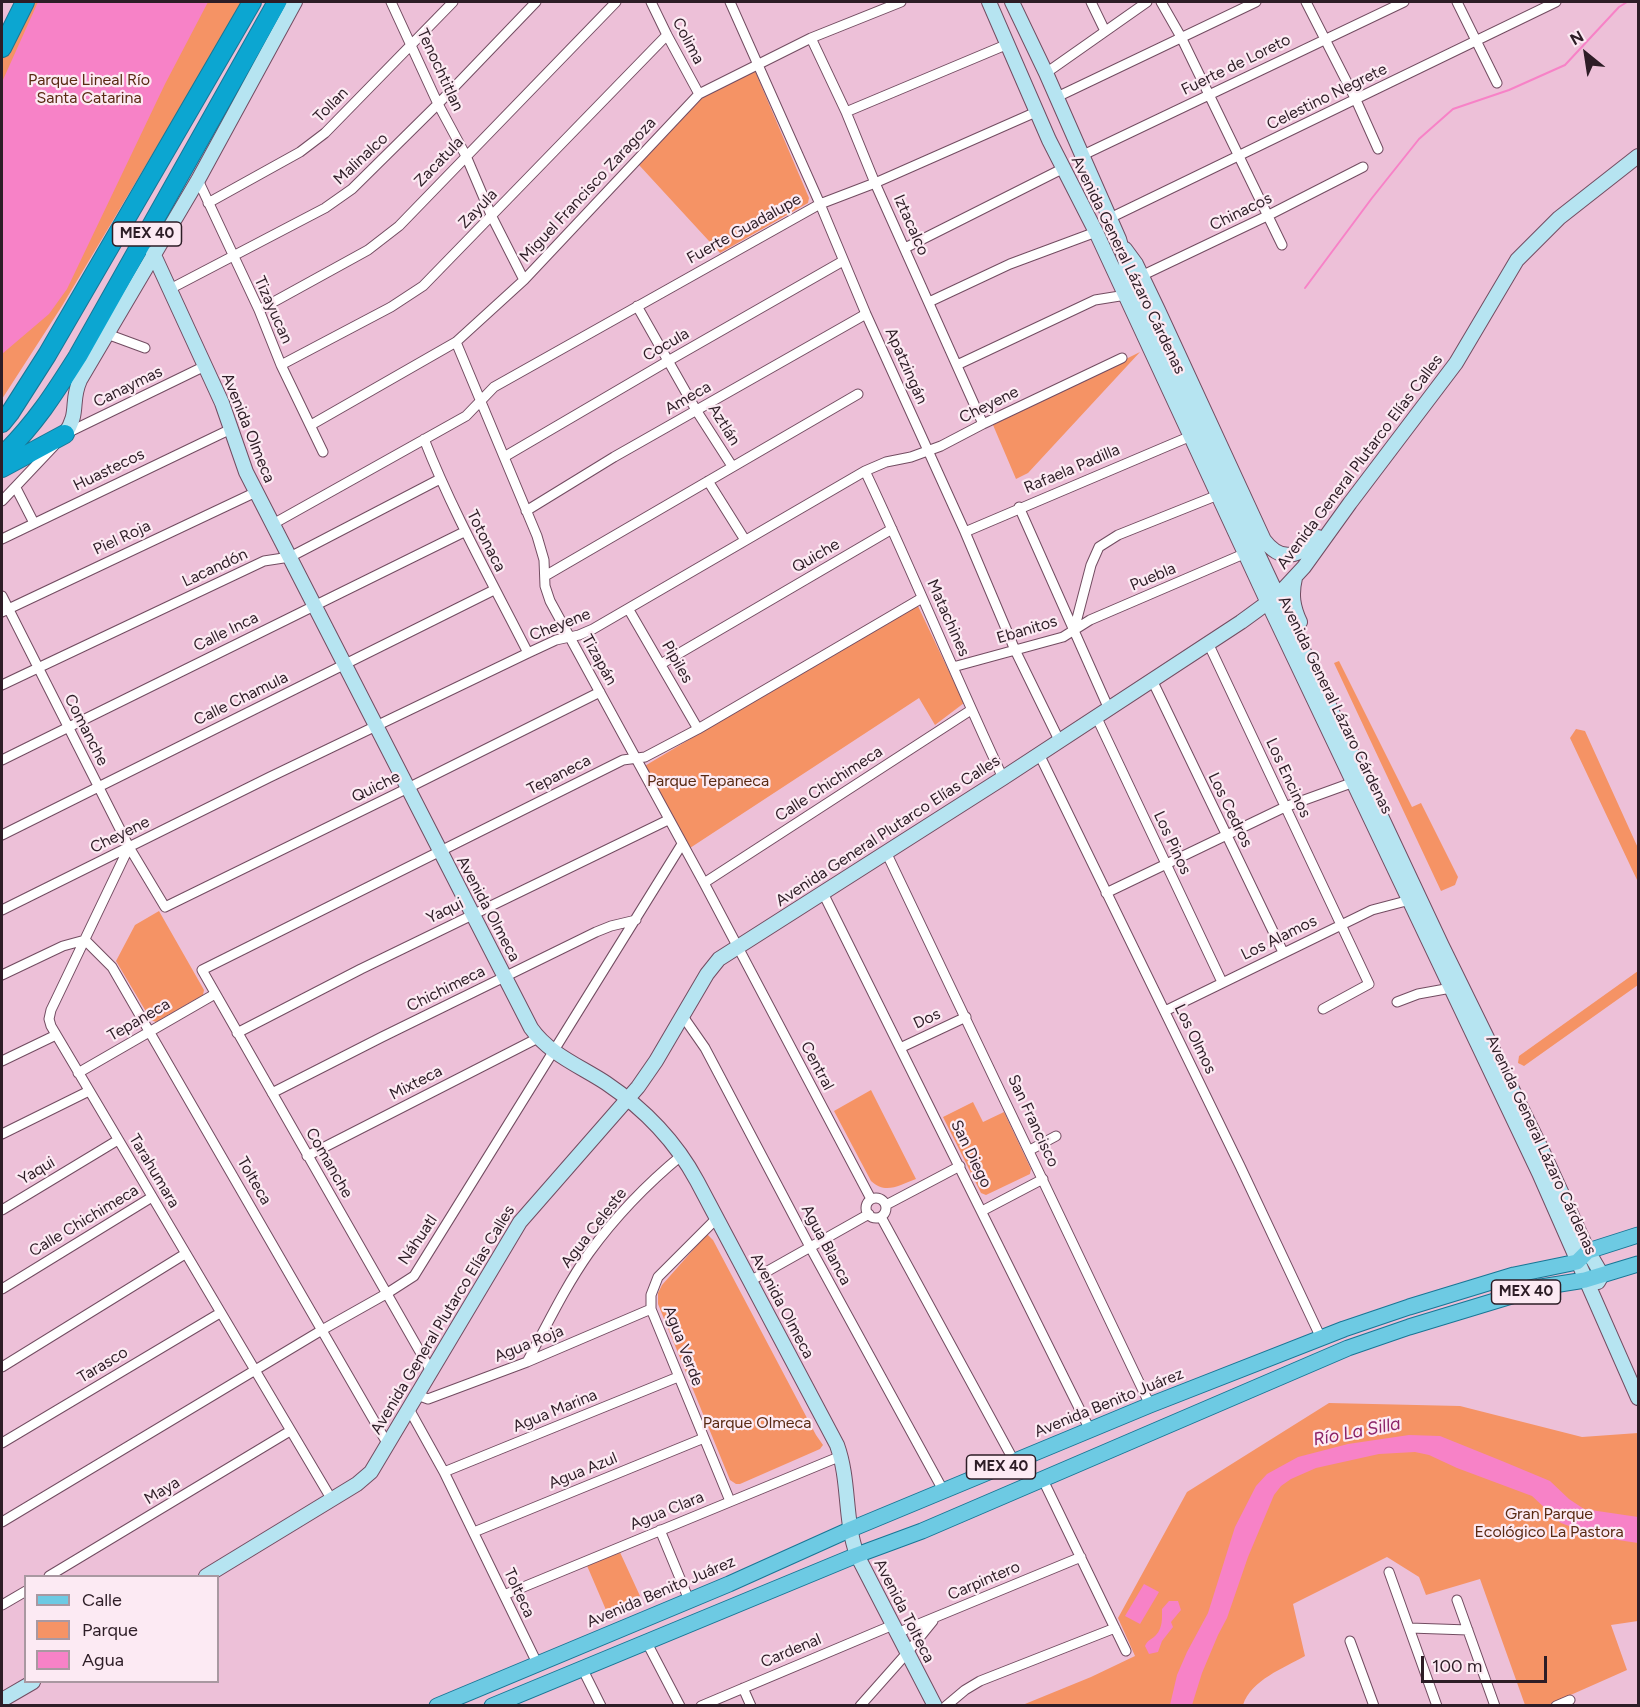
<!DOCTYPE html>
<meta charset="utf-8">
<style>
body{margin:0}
#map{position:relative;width:1640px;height:1707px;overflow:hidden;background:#edc0d8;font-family:Figtree,sans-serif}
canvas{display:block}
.frame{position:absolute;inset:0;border:3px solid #2d1d26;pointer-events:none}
.legend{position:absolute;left:24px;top:1575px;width:195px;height:108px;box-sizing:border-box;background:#fceaf3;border:2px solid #a998a1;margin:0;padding:8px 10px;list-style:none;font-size:18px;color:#2d1d26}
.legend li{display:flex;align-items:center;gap:12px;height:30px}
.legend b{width:30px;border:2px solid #a998a1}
.north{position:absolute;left:1556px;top:24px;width:60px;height:60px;-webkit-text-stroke:4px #fceaf3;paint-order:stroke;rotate:330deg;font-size:16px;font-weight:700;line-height:24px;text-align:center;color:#2d1d26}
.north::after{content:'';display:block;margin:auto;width:21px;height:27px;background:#2d1d26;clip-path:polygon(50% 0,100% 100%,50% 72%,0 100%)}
.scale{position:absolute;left:1421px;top:1656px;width:126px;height:27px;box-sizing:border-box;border:3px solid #2d1d26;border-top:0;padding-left:8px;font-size:18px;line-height:21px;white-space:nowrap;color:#2d1d26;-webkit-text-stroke:4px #fceaf3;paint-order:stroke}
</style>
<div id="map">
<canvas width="1640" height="1707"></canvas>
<div class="frame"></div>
<ul class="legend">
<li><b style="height:8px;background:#6dcae3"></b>Calle</li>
<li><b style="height:16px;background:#f59365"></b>Parque</li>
<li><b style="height:16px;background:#f782c7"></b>Agua</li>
</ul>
<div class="north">N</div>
<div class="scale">100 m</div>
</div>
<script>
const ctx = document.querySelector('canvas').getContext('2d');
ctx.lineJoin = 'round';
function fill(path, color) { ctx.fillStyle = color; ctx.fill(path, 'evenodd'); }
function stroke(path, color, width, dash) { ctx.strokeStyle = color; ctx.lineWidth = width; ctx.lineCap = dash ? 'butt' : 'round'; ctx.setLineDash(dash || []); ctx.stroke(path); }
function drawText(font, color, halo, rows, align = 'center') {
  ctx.font = font + ' Figtree,sans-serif'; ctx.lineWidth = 4.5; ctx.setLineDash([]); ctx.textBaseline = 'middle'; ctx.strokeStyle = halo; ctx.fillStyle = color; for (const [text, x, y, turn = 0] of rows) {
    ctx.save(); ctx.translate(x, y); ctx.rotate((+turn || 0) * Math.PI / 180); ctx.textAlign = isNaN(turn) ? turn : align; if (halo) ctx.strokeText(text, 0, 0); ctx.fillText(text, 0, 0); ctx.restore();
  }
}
const green = new Path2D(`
 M28 2H243L62 306 2 399V60Z
 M755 71 809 198 808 203 720 253 639 165 705 95Z
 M1140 352 1028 473 1016 479 993 425Z
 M917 604 964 703 935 725 919 698 690 848 643 767Z
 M1339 661 1412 807 1421 803 1458 877 1455 885 1441 891 1334 663Z
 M1576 729 1585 731 1638 848V882L1570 738Z
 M159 911 204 990 203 995 156 1022 151 1020 116 961 135 925Z
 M1638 971V985L1524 1066 1518 1063 1519 1056Z
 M871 1090 916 1179C899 1185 886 1195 871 1181L834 1111Z
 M973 1102 983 1122 1004 1112 1031 1169 1030 1174 986 1195 981 1193 943 1117Z
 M707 1234 713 1240 816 1435 823 1445 820 1449 740 1484H736L730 1480 658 1304V1293L662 1285Z
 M1329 1403 1460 1406 1582 1437 1638 1433V1621L1611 1625 1627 1670 1548 1705H1525L1480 1579 1426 1595 1419 1577 1387 1557 1293 1604 1305 1656C1284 1668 1251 1680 1243 1705L1020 1706 1091 1677 1135 1656 1118 1618 1187 1492Z
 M618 1548 640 1596 606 1610 585 1561Z`);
const water = new Path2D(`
 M38 2H208L165 84 67 289 49 314 2 354V82Z
 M1409 1435 1440 1436 1502 1461 1550 1481 1569 1499 1584 1509 1638 1517V1543L1598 1537 1561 1523 1532 1496 1457 1468 1429 1455 1415 1452 1379 1454 1316 1468 1291 1479 1281 1486 1274 1495 1248 1557 1227 1618 1218 1635 1202 1673 1192 1705H1170L1177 1675 1187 1652 1208 1613 1235 1527 1256 1486 1267 1474 1298 1457 1348 1444Z
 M1144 1584 1159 1592 1140 1624 1125 1616Z
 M1169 1601H1178L1181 1610 1171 1622 1173 1627 1162 1641 1158 1652 1149 1654 1145 1646C1148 1639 1152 1640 1156 1635 1163 1628 1162 1617 1162 1609Z`);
const stream = new Path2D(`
 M1305 288 1372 198 1419 139 1453 109 1509 90 1565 65 1619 7 1627 2`);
const street = new Path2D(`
 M391 2 438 104 466 156 492 217 524 280
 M651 2 667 35 699 94
 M730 2 820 204 866 314 965 532 1015 650 1059 740
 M1091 2 1105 31
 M1161 2 1181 37 1282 245
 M1306 2 1356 100 1378 149
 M1457 2 1497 83
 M811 38 846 112 875 183 983 424
 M1046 73 1147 2
 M1057 97 1256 2
 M846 112 1008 44
 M1081 156 1404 2
 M198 180 259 310 281 365 323 452
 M208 203 300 152 325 133 453 2
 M1110 218 1556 2
 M905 248 1064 168
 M1139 277 1267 216 1363 167
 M170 289 325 208 352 189 438 104 536 2
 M929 302 1010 264 1096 232
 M637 306 696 410 732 466
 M259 310 368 250 399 226 616 2
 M107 334 145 348
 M456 342 537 536 544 560 545 586 550 601 704 883 871 1199
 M281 365 391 307 423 286 667 35
 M957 365 1095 300 1126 295
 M311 425 456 342 524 280 699 94 811 38 901 2
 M65 434 205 366
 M424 439C453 513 492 582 528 653
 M504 457 668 361 843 261
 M865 471C913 572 955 676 1003 778
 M708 481 745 540
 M16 488 34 523
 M2 501 54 446
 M1019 507 1108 707
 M526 511 614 457 866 314
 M273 524 466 416 494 387 820 204 875 183 1036 112
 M965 532 1191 436
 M2 539 231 429
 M545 576 858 394
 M2 596 129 847 165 907 408 788 600 692
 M629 610 698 729
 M2 612 256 492
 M1074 630 1091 565 1099 547 1118 535 1218 495
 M1208 643 1369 984 1323 1009
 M661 664 892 529
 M953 667 1063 637 1090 620 1246 553
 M1152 680 1283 952
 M2 685 264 561 290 557 440 479
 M1096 716 1222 982
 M1039 754 1240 1166 1321 1338
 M2 760 464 532
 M2 835 494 590
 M129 847 51 1010 49 1019 51 1026 332 1500
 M886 852 1150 1405
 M704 883 971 710
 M823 893 1090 1430
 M1106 893 1285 807 1354 782
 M2 910 270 777 528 653 556 640 579 635 593 629 865 471 886 462 911 457 941 446 983 424 1122 358
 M2 975 63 946 85 940 112 967 387 1443
 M1397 1002 1418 994 1451 988
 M1165 1011 1372 910 1410 900
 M682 1015 705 1048 810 1247 943 1490
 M237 1033 361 969 668 820
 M900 1048 966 1017
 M2 1061 56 1035
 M78 1073 215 994
 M272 1093 382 1037 596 932 611 926 636 920
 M2 1134 89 1091
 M1030 1150 1056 1136
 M307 1156 538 1038
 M866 1208a10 10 0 1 1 20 0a10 10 0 1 1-20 0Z
 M886 1205 960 1166
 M2 1210 118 1140
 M982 1211 1043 1179
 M881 1217 1014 1461
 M716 1219 658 1277 651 1295V1309L730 1501
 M750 1281 869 1214
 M2 1289 152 1197
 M527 1362C547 1325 565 1287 589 1253 615 1217 648 1183 682 1155
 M2 1367 185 1254
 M431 1371 202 970 623 760 645 757 698 729 922 598
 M417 1395 428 1399 527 1362 651 1309
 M409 1409 444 1472 537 1663
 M2 1443 220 1313
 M444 1472 678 1377
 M1043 1480 1126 1651
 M2 1522 322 1330 386 1294 414 1276 682 844
 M660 1530 689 1600
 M474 1532 704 1438
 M1389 1572 1437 1706
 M49 1576 290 1431
 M504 1595 841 1456
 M1457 1600 1495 1706
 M2 1605 26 1591
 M1410 1628 1468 1630
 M897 1633 1081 1557
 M646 1641 680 1706
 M1350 1641 1374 1706
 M582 1668 601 1706
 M743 1688 751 1706
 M701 1706 893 1625
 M860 1706 907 1653 933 1621
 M946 1706 965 1690 980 1681 1115 1628
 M1556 1706 1570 1700`);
const secondary = new Path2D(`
 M989 2 1049 140 1096 232 1268 603 1539 1173 1638 1398
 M1012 2 1046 73 1119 239 1131 281 1158 341 1442 946 1542 1150 1588 1251 1602 1275 1598 1282
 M1125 249 1136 264 1158 310 1264 540C1282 564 1300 556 1318 537
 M153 253 222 403 246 472 531 1028C549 1054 580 1066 606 1083 643 1108 676 1142 697 1181L837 1445C850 1481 844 1519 857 1555L935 1706
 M65 434C80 412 70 402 80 380L198 180 295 2
 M1295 578C1291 595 1293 607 1300 622
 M206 1576 357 1484 371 1472 520 1222 638 1087 656 1061 707 974 719 959 1003 778 1241 622 1278 595 1304 567 1350 503 1456 363 1517 260 1559 218 1638 156
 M2 1700 33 1682`);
const primary = new Path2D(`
 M437 1706 729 1584 849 1530 1150 1405 1344 1329 1409 1307 1514 1275 1577 1262 1588 1251 1638 1235
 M492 1706 857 1555 922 1531 1348 1348 1409 1327 1541 1287 1585 1280 1638 1264`);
const highway = new Path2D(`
 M2 48 25 2
 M2 423 10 413 47 355 252 2
 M2 456C35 424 54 394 78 356L277 2
 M2 468 65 434`);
const shields = [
 [147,234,69],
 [1526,1292,69],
 [1001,1467,69]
];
const shieldNames = [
 ["MEX 40",147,234],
 ["MEX 40",1526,1292],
 ["MEX 40",1001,1467]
];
const streetNames = [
 ["Colima",688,41,62],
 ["Fuerte de Loreto",1236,65,-26],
 ["Tenochtitlan",440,70,65],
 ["Celestino Negrete",1327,97,-26],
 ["Tollan",331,105,-45],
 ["Malinalco",361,159,-43],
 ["Zacatula",439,162,-46],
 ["Miguel Francisco Zaragoza",588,190,-47],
 ["Zayula",478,209,-46],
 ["Chinacos",1241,212,-26],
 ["Iztacalco",911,225,66],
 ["Fuerte Guadalupe",744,229,-29],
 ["Avenida General Lázaro Cárdenas",1128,265,64],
 ["Tizayucan",273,310,66],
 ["Cocula",666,345,-30],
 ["Apatzingán",906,366,66],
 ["Canaymas",128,387,-26],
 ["Ameca",688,398,-30],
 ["Cheyene",989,405,-26],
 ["Aztlán",724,425,58],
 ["Avenida Olmeca",248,428,68],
 ["Avenida General Plutarco Elías Calles",1360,462,-53],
 ["Rafaela Padilla",1072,469,-23],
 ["Huastecos",109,470,-26],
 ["Piel Roja",122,538,-25],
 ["Totonaca",486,541,63],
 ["Quiche",816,556,-30],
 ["Lacandón",215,568,-25],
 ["Puebla",1153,577,-23],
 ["Matachines",948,618,66],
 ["Cheyene",560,625,-21],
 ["Ebanitos",1027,630,-17],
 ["Calle Inca",226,632,-26],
 ["Tizapán",599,660,61],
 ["Pipiles",677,662,60],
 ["Calle Chamula",241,699,-26],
 ["Avenida General Lázaro Cárdenas",1335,705,64],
 ["Comanche",86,730,63],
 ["Tepaneca",559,775,-27],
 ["Los Encinos",1288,778,65],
 ["Calle Chichimeca",829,784,-33],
 ["Quiche",376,787,-26],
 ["Los Cedros",1230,810,64],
 ["Avenida General Plutarco Elías Calles",888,831,-33],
 ["Cheyene",120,835,-26],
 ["Los Pinos",1172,843,65],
 ["Avenida Olmeca",488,909,62],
 ["Yaqui",445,911,-26],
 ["Los Alamos",1279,938,-26],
 ["Chichimeca",446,989,-26],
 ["Dos",927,1019,-25],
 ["Tepaneca",139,1020,-30],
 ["Los Olmos",1195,1039,64],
 ["Central",817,1066,62],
 ["Mixteca",416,1083,-27],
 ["San Francisco",1033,1121,65],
 ["Avenida General Lázaro Cárdenas",1541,1145,65],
 ["San Diego",971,1154,64],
 ["Comanche",329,1163,60],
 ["Yaqui",37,1171,-31],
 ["Tarahumara",154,1171,59],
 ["Tolteca",254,1181,60],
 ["Calle Chichimeca",84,1221,-31],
 ["Agua Celeste",594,1228,-52],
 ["Náhuatl",418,1240,-56],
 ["Agua Blanca",826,1245,62],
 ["Avenida Olmeca",782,1306,62],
 ["Avenida General Plutarco Elías Calles",443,1320,-59],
 ["Agua Roja",529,1344,-22],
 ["Agua Verde",683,1346,69],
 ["Tarasco",103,1365,-31],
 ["Avenida Benito Juárez",1109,1403,-22],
 ["Agua Marina",555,1411,-22],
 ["Agua Azul",583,1471,-22],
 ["Maya",162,1491,-31],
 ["Agua Clara",667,1511,-22],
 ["Carpintero",984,1581,-23],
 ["Avenida Benito Juárez",661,1592,-23],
 ["Tolteca",519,1593,65],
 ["Avenida Tolteca",904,1611,63],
 ["Cardenal",791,1651,-23]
];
const parkNames = [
 ["Parque Lineal Río",89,80],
 ["Santa Catarina",89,98],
 ["Parque Tepaneca",708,781],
 ["Parque Olmeca",757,1423],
 ["Gran Parque",1549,1514],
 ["Ecológico La Pastora",1549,1532]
];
const waterNames = [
 ["Río La Silla",1357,1432,-11]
];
fill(green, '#f59365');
fill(water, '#f782c7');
stroke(stream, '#f782c7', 2);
stroke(street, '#724c61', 11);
stroke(secondary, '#724c61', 16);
stroke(primary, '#187695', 17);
stroke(highway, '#187695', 20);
stroke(street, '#fff', 9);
stroke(secondary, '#b6e4f1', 14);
stroke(primary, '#6dcae3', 15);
stroke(highway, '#0ca6d1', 18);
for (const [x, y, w] of shields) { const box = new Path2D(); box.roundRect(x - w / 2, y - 12, w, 24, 4.5); ctx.fillStyle = '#fceaf3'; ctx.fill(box); stroke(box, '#2d1d26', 1.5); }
drawText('bold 15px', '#2d1d26', null, shieldNames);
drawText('16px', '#2d1d26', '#fceaf3', streetNames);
drawText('16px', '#592a13', '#fceaf3', parkNames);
drawText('italic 18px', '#8b2367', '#fceaf3', waterNames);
</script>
